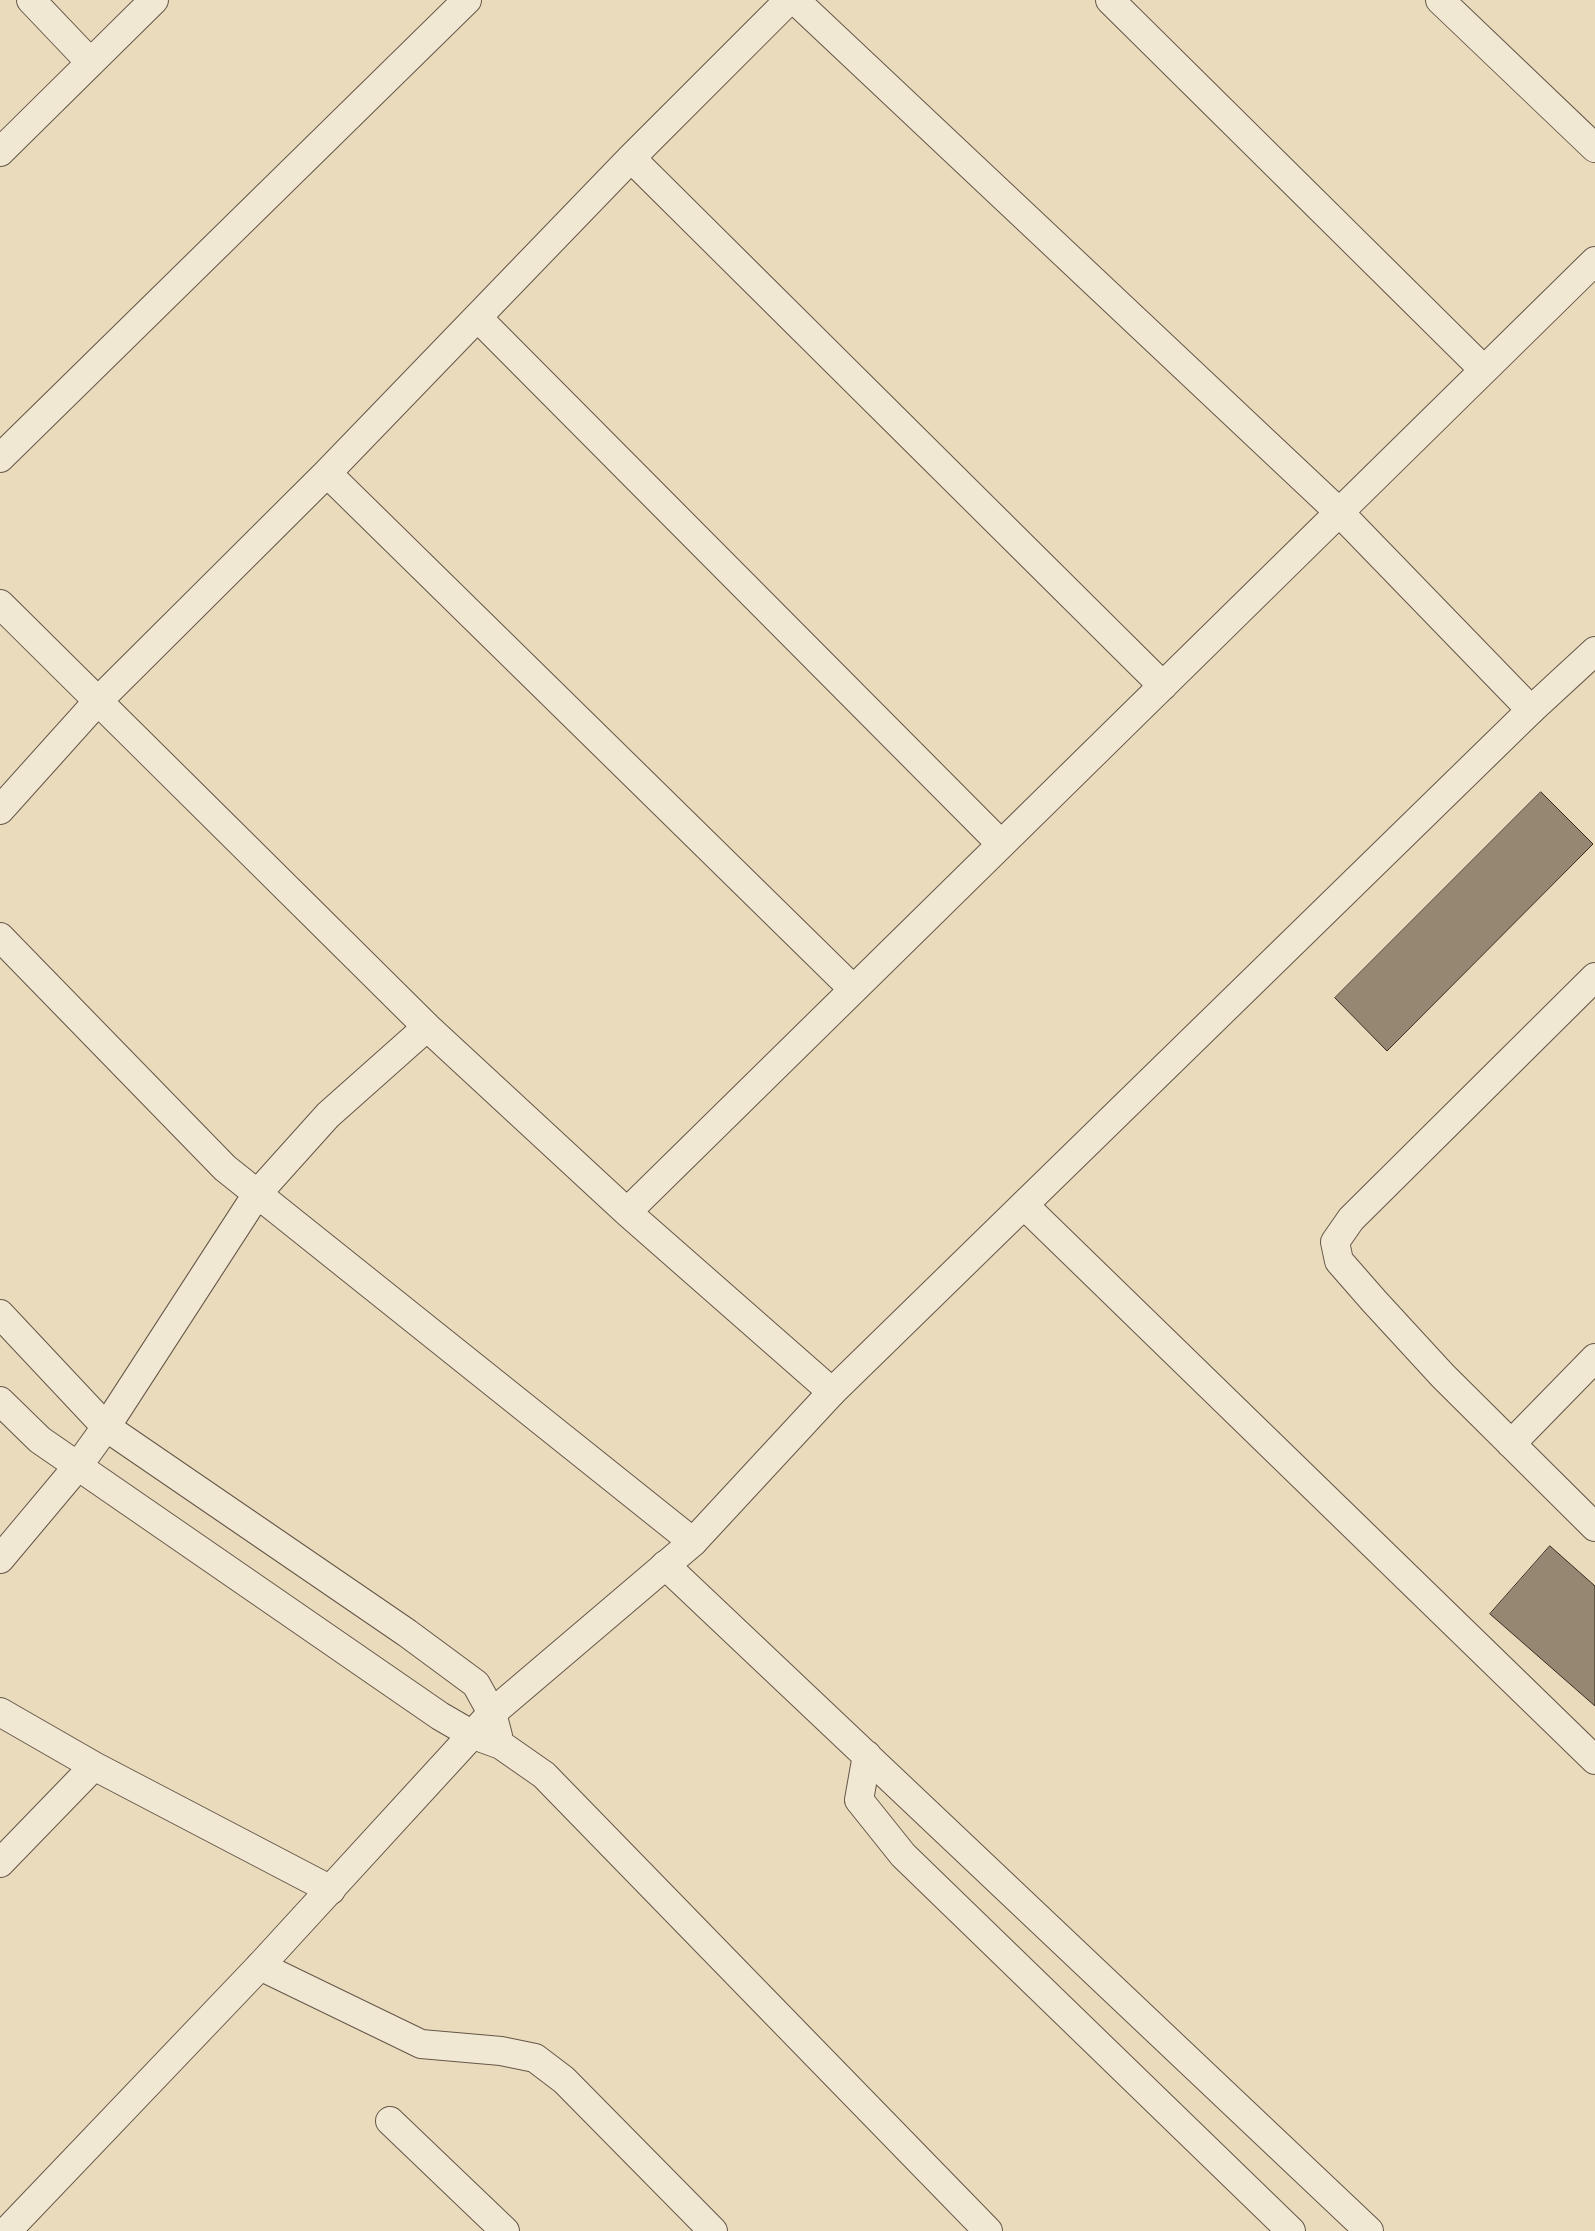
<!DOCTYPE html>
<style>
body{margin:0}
canvas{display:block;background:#eadbbc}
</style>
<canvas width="1595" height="2231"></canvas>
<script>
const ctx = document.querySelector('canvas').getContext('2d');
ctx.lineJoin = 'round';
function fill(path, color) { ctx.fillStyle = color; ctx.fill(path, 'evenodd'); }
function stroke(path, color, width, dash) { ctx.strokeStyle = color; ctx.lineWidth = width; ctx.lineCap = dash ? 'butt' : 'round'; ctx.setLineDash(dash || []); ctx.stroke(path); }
const building = new Path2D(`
 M1541 792 1593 844 1387 1051 1335 998Z
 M1550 1546 1595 1586V1706L1490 1614Z`);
const minor = new Path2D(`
 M31 0 90 62
 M795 0 1340 513 1531 710
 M1110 0 1484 370
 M1440 0 1595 148
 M0 152 154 0
 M631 158 1163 686
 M478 318 1001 844
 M0 458 467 0
 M327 473 853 989
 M0 604 427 1027 627 1212 832 1392
 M0 810 97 702 327 473 631 158 789 0
 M0 937 225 1168 693 1542
 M1595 977 1351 1219 1335 1242 1339 1261 1374 1301 1443 1376 1595 1527
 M1024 1205 1595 1760
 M627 1212 1595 261
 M0 1314 106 1427 407 1633 476 1684 492 1713 498 1736
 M0 1401 40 1440 440 1716 471 1734 501 1745 544 1775 988 2231
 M1511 1444 1595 1358
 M0 1559 78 1466 106 1427 257 1194 328 1115 427 1027
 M665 1565 1369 2231
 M0 1712 94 1766 331 1890
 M867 1755 859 1800 903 1855 1291 2231
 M0 1863 94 1766
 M260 1966 421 2044 501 2051 535 2058 564 2080 713 2231
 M390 2121 505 2231`);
const tertiary = new Path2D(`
 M7 2231 260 1966 492 1713 693 1542 832 1392 1531 710 1595 651`);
fill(building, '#958772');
stroke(building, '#392b22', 1);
stroke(minor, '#655748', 30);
stroke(tertiary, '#655748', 30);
stroke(minor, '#f1e8d3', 28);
stroke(tertiary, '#f1e8d3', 28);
</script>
